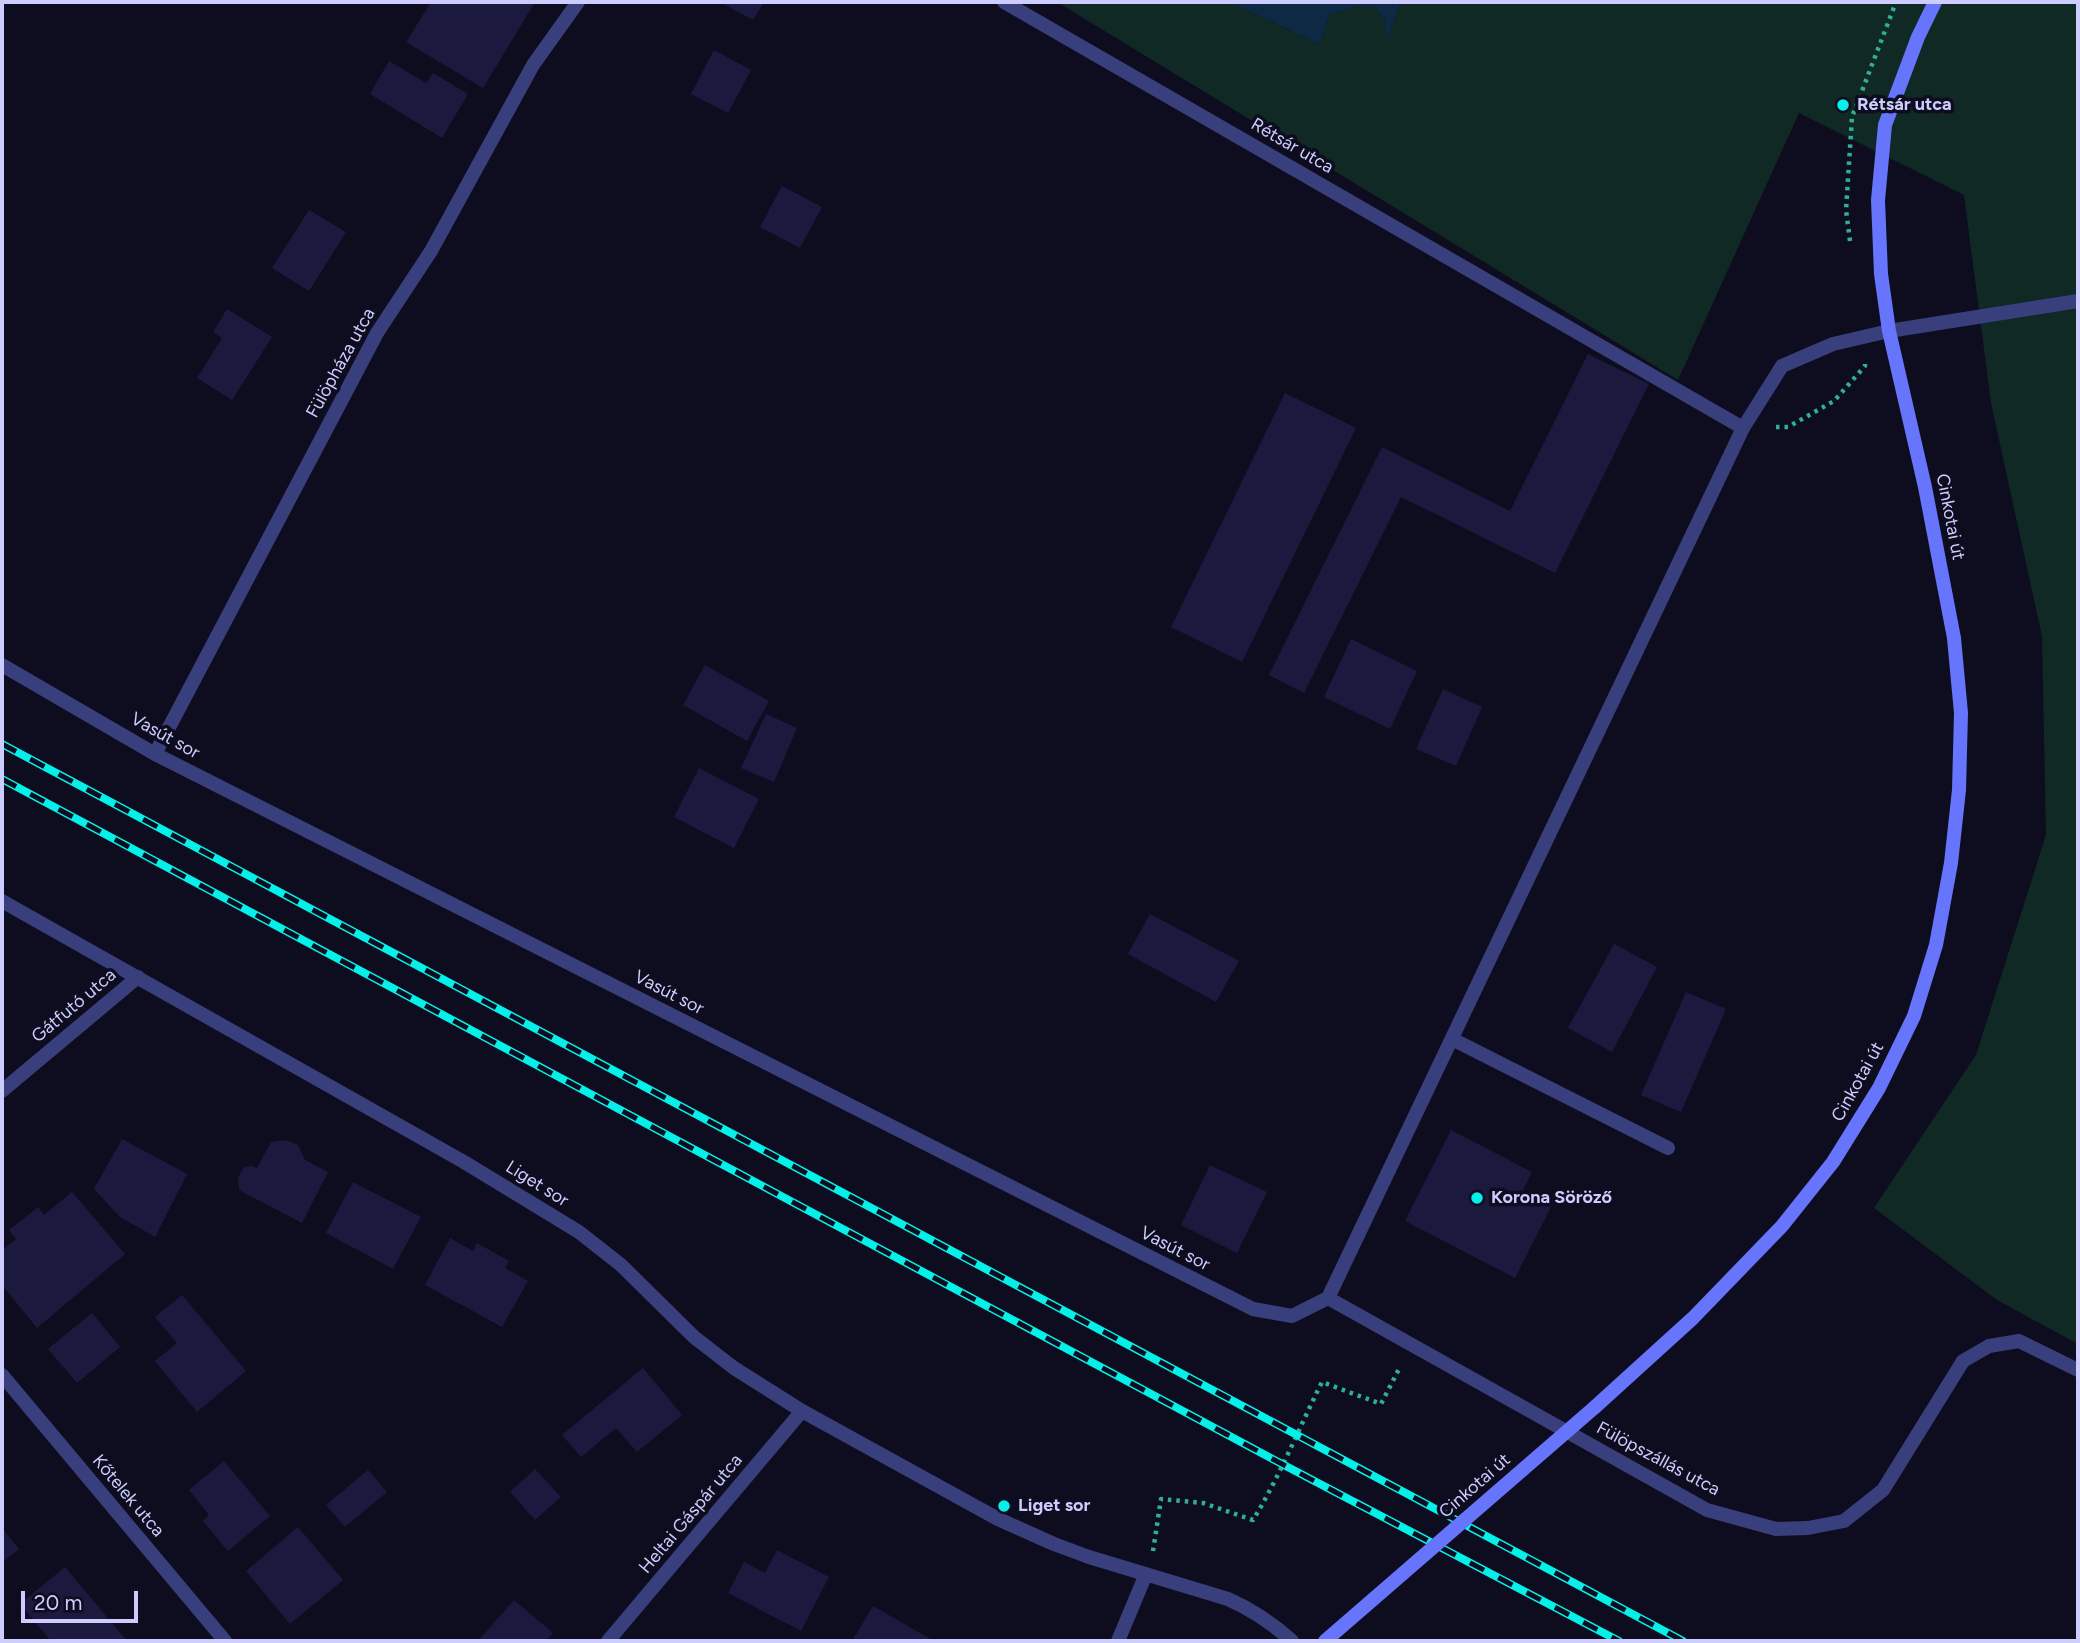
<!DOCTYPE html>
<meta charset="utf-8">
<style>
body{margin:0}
#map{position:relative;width:2080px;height:1643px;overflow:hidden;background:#0e0d1f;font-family:Figtree,sans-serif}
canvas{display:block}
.frame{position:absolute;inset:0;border:4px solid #cccdfe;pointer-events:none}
.scale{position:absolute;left:21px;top:1591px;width:117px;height:32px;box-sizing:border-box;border:4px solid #cccdfe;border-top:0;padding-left:9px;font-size:21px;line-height:24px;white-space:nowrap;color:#cccdfe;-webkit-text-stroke:5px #0e0d1f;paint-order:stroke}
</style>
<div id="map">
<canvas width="2080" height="1643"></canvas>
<div class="frame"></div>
<div class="scale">20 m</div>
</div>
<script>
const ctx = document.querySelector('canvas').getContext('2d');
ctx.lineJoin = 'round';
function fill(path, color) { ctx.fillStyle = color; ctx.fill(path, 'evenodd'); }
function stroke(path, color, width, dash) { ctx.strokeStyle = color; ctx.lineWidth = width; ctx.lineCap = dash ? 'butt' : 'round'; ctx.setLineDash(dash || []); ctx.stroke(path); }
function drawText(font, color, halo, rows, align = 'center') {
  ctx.font = font + ' Figtree,sans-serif'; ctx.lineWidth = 7; ctx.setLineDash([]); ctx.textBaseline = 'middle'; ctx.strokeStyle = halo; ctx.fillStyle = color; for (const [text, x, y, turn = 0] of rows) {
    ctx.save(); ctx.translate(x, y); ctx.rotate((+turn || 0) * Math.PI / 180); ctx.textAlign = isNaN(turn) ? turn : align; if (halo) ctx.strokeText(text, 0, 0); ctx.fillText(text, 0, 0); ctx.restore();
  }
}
const green = new Path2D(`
 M1057 2H1229L1319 44 1330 14 1357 7H1375L1386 21V41L1401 2H2078V1344L1997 1300 1874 1208 1976 1055 2046 835 2042 636 1991 403 1964 195 1799 113 1678 380Z`);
const water = new Path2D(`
 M1229 2H1401L1385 44 1386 21 1375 7H1357L1330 14 1319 44Z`);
const building = new Path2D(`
 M431 2H535L483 88 406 42Z
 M720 2H764L753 20Z
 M714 50 751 70 728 113 691 94Z
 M389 61 426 83 433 73 468 94 442 138 370 94Z
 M782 186 822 207 800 248 760 227Z
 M309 210 346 232 309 291 272 268Z
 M227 309 272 337 232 400 197 378 222 338 213 332Z
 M1588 354 1649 384 1555 573 1401 497 1304 693 1269 675 1382 447 1510 511Z
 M1285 393 1356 428 1242 662 1171 627Z
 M1351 639 1417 671 1390 729 1324 697Z
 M705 665 769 701 747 741 683 705Z
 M1443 689 1482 707 1456 766 1416 749Z
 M766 714 797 728 774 782 741 768Z
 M699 768 759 799 734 848 674 817Z
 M1150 914 1239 961 1216 1002 1128 954Z
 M1614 944 1657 967 1612 1052 1568 1028Z
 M1686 992 1726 1009 1681 1112 1641 1095Z
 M1451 1130 1532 1172 1523 1190 1552 1205 1515 1278 1405 1221Z
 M122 1139 187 1174 155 1237 120 1217 94 1189Z
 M286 1140 298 1145 305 1160 328 1172 302 1223 239 1190 238 1178 244 1167 252 1166 257 1168 271 1142Z
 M1210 1165 1267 1192 1237 1253 1181 1225Z
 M353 1182 421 1217 393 1269 326 1233Z
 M72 1192 125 1254 37 1328 2 1285V1250L16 1239 9 1230 38 1207 44 1215Z
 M450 1238 473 1251 477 1243 509 1261 505 1268 528 1281 502 1327 425 1285Z
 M182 1295 246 1371 197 1412 155 1361 177 1343 155 1317Z
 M92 1313 120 1347 77 1383 48 1349Z
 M643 1368 682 1415 637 1452 616 1428 581 1457 562 1435Z
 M224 1461 270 1516 228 1551 203 1521 209 1515 189 1490Z
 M535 1469 561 1497 535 1520 510 1492Z
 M368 1470 387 1492 345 1527 326 1505Z
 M298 1527 343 1580 290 1624 246 1571Z
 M2 1528 19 1549 2 1563Z
 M777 1550 829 1577 801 1631 728 1593 744 1562 765 1573Z
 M65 1567 127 1641H51L20 1604Z
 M514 1600 553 1633 546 1641H478Z
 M873 1606 934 1641H852Z`);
const path = new Path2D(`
 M1850 241 1846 210 1852 117 1896 2
 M1776 427H1788L1834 401 1865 366V364
 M1153 1551 1161 1499 1203 1503 1253 1520C1280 1476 1299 1428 1322 1382L1381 1404 1400 1367`);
const lane = new Path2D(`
 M1889 331 2078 301
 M1452 1039 1668 1148`);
const street = new Path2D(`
 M1004 2 1743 428
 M2 665 155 754 1253 1309 1292 1316 1328 1298
 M155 754 377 333 431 251 533 65 578 2
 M2 901 464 1162 579 1232 621 1265 694 1337 734 1368 802 1411 998 1519 1054 1544 1089 1557 1228 1599C1253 1610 1272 1623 1292 1641
 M2 1091 138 977
 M1328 1298 1743 428 1782 366 1833 344 1889 331
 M1328 1298 1707 1510 1776 1529 1808 1528 1844 1521 1883 1490 1963 1361 1989 1346 2019 1341 2078 1370
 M2 1375 225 1641
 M608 1641 802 1411
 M1118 1641 1146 1574`);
const secondary = new Path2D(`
 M1595 1407 1693 1318 1782 1226 1833 1162 1879 1088 1914 1016 1936 945 1951 863 1959 790 1961 713 1954 638 1925 487 1889 331 1881 274 1878 200 1885 125 1918 37 1935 2`);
const rail = new Path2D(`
 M2 744 1683 1641
 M2 779 1282 1464 1619 1641`);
const secondaryBridge = new Path2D(`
 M1325 1641 1595 1407`);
const markers = [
 [1843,105,7,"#06f0ea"],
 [1477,1198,7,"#06f0ea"],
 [1004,1506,7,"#06f0ea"]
];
const poiNames = [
 ["Rétsár utca",1857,105],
 ["Korona Söröző",1491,1198],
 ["Liget sor",1018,1506]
];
const streetNames = [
 ["Rétsár utca",1292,146,30],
 ["Fülöpháza utca",341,363,-61],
 ["Cinkotai út",1950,517,79],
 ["Vasút sor",165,736,29],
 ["Vasút sor",669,993,27],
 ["Gátfutó utca",74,1006,-40],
 ["Cinkotai út",1858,1082,-61],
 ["Liget sor",537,1184,32],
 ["Vasút sor",1175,1249,27],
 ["Fülöpszállás utca",1658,1459,28],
 ["Cinkotai út",1475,1486,-41],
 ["Kőtelek utca",128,1496,50],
 ["Heltai Gáspár utca",691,1514,-50]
];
fill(green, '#102925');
fill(water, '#0d2943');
fill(building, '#1c193f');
stroke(path, '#30ae96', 4.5, [3.5, 5]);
stroke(lane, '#393f7d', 14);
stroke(street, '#393f7d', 14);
stroke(secondary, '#6675fb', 14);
stroke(rail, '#06f0ea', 8);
stroke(rail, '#0e0d1f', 5, [16]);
stroke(secondaryBridge, '#6675fb', 14);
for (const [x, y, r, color] of markers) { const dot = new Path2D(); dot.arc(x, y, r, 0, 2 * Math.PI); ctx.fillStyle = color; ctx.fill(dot); stroke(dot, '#0e0d1f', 2.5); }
drawText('bold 18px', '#cccdfe', '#0e0d1f', poiNames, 'left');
drawText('18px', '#cccdfe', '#0e0d1f', streetNames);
</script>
